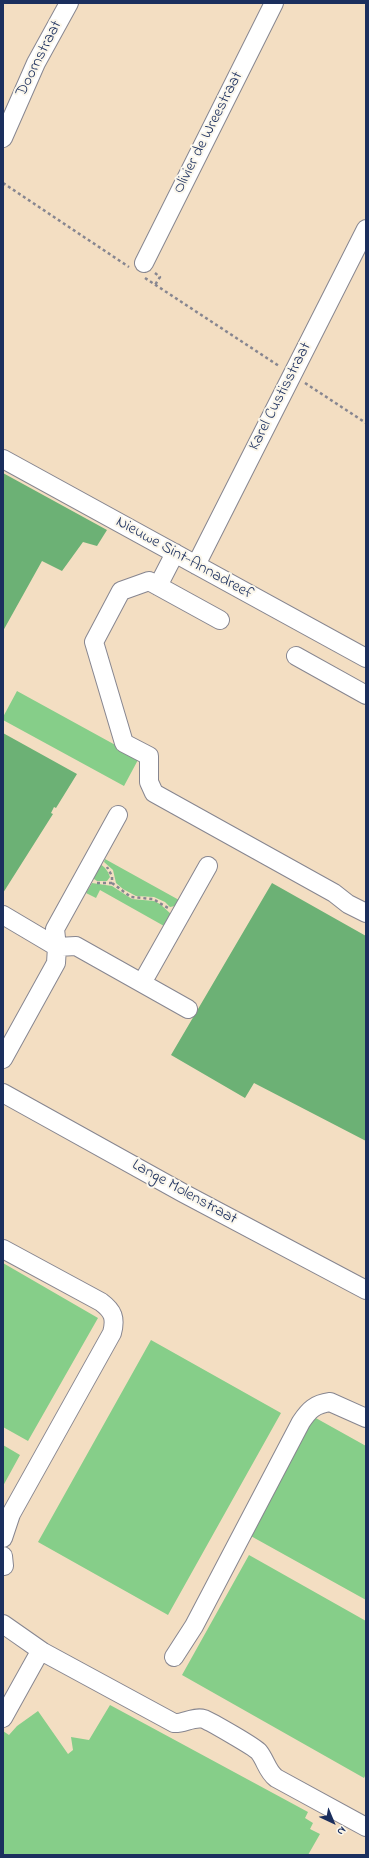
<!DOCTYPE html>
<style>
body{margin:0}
#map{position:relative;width:369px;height:1858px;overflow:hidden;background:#f3dec2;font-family:"Indie Flower",sans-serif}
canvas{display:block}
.frame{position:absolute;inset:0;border:4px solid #1b2f5e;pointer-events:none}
.north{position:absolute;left:313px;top:1802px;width:40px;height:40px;-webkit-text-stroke:3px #fbf7ec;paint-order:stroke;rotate:136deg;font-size:11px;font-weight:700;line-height:16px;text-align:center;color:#1b2f5e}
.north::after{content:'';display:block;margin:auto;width:14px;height:18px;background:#1b2f5e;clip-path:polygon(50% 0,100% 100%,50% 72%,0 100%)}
</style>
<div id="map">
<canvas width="369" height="1858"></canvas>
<div class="frame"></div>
<div class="north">N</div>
</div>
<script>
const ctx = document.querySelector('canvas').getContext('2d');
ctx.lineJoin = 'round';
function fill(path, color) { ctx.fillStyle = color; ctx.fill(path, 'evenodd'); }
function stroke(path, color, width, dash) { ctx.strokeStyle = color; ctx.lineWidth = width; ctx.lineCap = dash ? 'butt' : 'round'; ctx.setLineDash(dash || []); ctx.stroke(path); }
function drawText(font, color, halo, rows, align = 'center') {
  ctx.font = font + ' "Indie Flower",sans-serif'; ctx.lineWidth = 4; ctx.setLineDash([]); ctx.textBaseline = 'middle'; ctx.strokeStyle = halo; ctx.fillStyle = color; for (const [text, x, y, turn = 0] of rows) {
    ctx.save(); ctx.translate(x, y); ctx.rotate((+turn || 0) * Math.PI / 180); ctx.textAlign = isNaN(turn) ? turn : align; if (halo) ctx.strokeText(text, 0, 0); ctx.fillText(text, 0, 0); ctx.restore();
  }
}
const green = new Path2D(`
 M17 691 139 758 124 786 3 720V717Z
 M105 859 179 900 175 906 170 907 165 902 154 897 136 896 123 889 116 883 113 870 104 862Z
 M100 864C105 867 108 871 110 877L107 881H97L91 877Z
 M92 883 112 886 132 899 154 901 160 904 171 914 164 926 100 890 96 898 86 893Z
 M3 1263 98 1318 28 1441 3 1427Z
 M151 1340 281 1413 168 1615 38 1542Z
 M314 1417 366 1446V1600L249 1535Z
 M3 1445 20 1455 3 1486Z
 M249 1555 366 1621V1774L364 1778 182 1675Z
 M110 1705 308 1812 305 1818 313 1823 310 1829 320 1834 308 1855H3V1731L9 1735 17 1726 38 1711 68 1754 73 1750 71 1737 89 1740Z`);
const forest = new Path2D(`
 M3 473 107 530 97 546 83 542 62 571 42 561 3 631Z
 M3 733 77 774 56 808 54 807 51 813 53 814 3 893Z
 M272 883 366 936V1141L254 1083 245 1098 171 1055Z`);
const path = new Path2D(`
 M3 183 129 267
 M155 273 160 277 155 285
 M145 278 279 366
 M305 383 366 423
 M97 883H112V876L107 867
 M112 883 131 897 153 899 168 908`);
const minor = new Path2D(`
 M3 138 36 63 69 3
 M144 263 274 3
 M3 459 366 658
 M196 565 366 229
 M158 586 175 553
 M220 620 149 581 121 591 94 642 124 743 149 756V782L154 793 334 893 348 904 366 913
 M296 656 366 695
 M3 915 57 947 76 946 188 1009
 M142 983 208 866
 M3 1059 56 963 57 947 55 929 118 815
 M3 1093 183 1193 366 1290
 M3 1249 101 1302C113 1311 116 1318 112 1333L11 1514 3 1538
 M3 1556 4 1566
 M3 1624 43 1652
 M174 1657 194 1626 301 1422C309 1410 315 1404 330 1402L366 1418
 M3 1718 38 1655 43 1652 174 1723C183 1724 194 1716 204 1719 211 1722 255 1747 259 1752 266 1761 267 1771 276 1778L366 1827`);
const streetNames = [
 ["Doornstraat",40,59,-63],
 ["Olivier de Wreestraat",209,133,-63],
 ["Karel Custisstraat",281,397,-63],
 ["Nieuwe Sint-Annadreef",184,559,29],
 ["Lange Molenstraat",184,1193,29]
];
fill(green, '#86ce89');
fill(forest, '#6cb175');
stroke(minor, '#878690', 20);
stroke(path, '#878690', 2.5, [3, 3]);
stroke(minor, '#fff', 18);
drawText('16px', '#1b2f5e', '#fbf7ec', streetNames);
</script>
